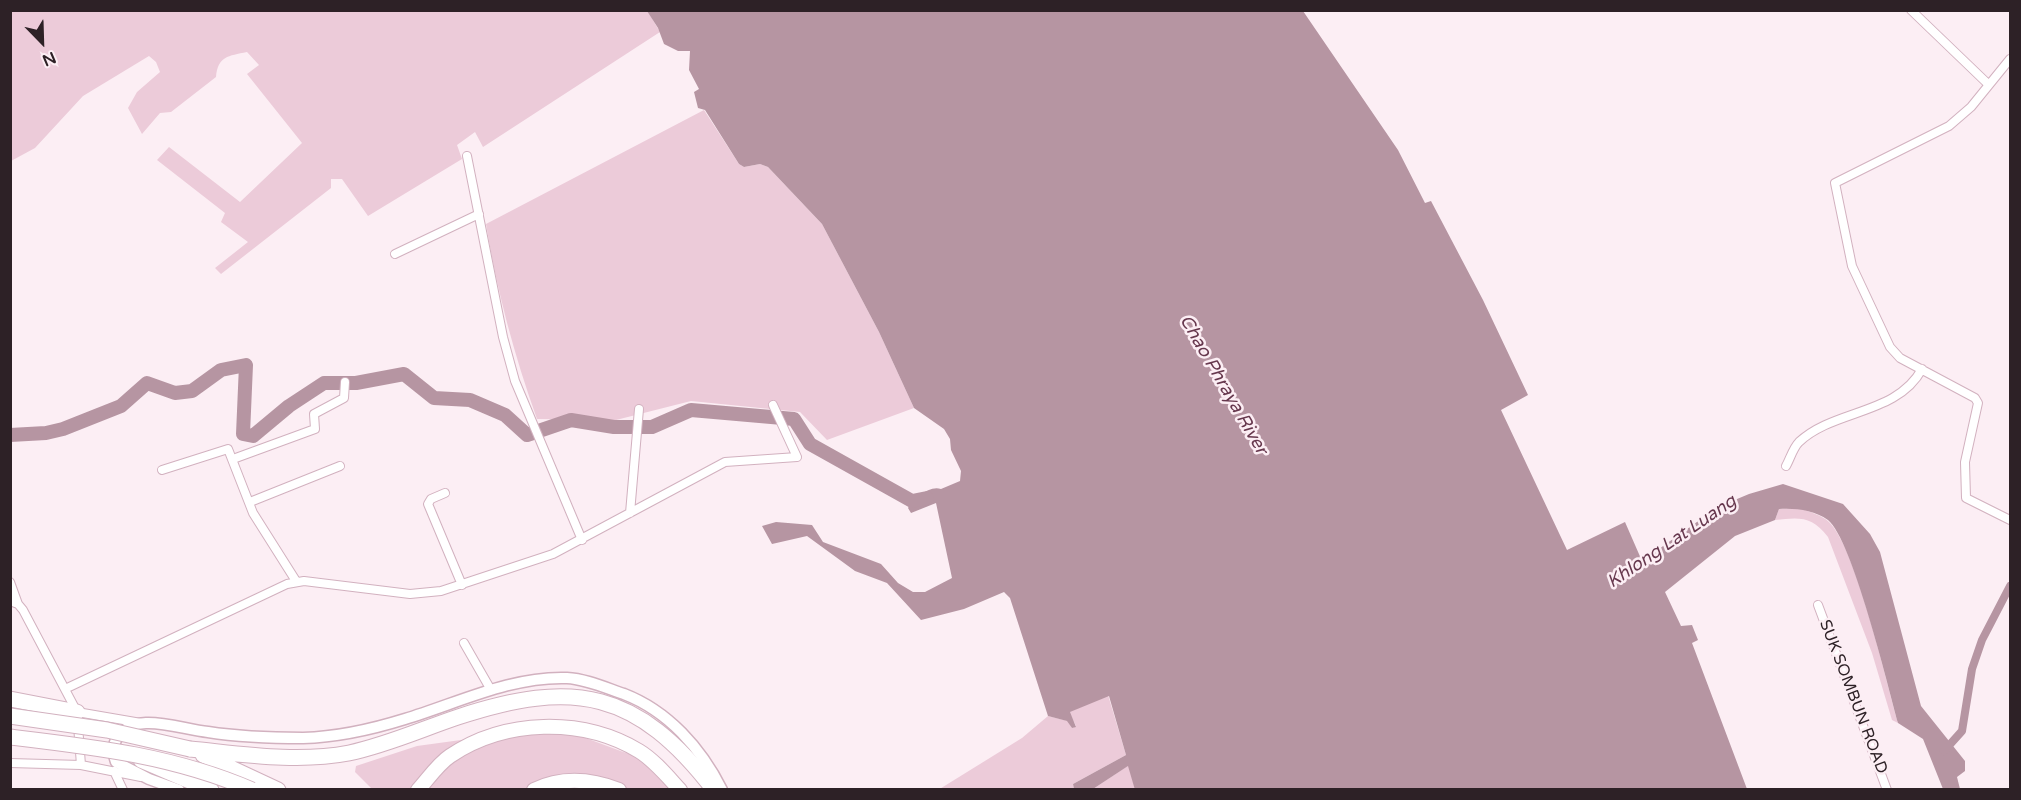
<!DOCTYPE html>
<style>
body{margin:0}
#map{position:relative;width:2021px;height:800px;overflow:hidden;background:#fceef4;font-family:"Varela Round",sans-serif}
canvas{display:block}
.frame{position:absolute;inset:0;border:12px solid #2d2126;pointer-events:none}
.north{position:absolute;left:12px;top:12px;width:60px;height:60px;-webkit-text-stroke:4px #fceef4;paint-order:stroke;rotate:157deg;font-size:16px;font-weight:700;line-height:24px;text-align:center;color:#2d2126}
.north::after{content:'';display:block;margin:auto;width:21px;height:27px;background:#2d2126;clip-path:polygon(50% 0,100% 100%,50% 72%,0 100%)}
</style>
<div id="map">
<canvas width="2021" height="800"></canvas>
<div class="frame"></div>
<div class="north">N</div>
</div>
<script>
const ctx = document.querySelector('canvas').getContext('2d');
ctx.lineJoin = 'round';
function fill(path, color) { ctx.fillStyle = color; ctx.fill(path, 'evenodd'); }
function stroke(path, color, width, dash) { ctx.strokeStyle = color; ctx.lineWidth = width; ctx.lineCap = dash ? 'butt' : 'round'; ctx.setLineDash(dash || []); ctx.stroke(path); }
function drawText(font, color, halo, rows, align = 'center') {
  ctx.font = font + ' "Varela Round",sans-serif'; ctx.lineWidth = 5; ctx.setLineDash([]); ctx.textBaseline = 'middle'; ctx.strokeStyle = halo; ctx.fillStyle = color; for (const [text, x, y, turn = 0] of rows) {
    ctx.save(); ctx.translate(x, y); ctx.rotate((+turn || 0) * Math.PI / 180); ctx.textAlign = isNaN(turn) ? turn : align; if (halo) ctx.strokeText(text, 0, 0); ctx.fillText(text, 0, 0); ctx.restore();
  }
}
const green = new Path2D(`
 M647 10 660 32 483 147 475 132 457 145 462 159 368 216 342 179H331V188L221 274 215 268 248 242 221 222 225 213 157 160 169 147 240 202 302 143 247 74 259 65 247 52C228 56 218 56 216 77L171 112 160 113 142 134 128 108 137 92 160 72 156 62 149 56 83 96 35 148 11 161V11Z
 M704 110 739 164 744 167 760 164 768 167 822 224 879 332 914 408 827 440 800 412 691 401 616 420 537 419C514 355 497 291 486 224Z
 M1800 508C1809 512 1822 515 1829 522 1856 548 1886 681 1898 723L1892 720 1872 653 1828 537C1812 516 1800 517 1775 520L1779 509Z
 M1108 695 1126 755 1073 784 1074 789 938 790 1022 738 1048 716 1068 721 1072 728 1076 726 1069 712Z
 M556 727 653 763 669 789H372L355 772 356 766 417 746Z
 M1129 765 1135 789H1093Z`);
const water = new Path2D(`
 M647 11H1303L1398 150 1425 203 1431 201 1483 300 1528 395 1501 410 1567 550 1625 522 1642 561 1718 507 1749 494 1783 484 1843 504 1870 534 1880 552 1921 706 1965 761V771L1957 777 1960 789H1943L1923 739 1898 723C1888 686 1852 539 1828 520 1814 510 1796 508 1779 509L1775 520 1735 536 1665 592 1681 626 1692 625 1698 640 1692 643 1747 789 1135 790 1128 766 1093 789H1074L1073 784 1126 755 1109 696 1070 712 1076 727 1072 728 1067 721 1048 716 1010 598 1004 592 964 609 921 620 887 583 855 571 807 536 772 544 762 526 776 522 812 525 823 542 881 564 898 583 913 592H925L952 578 936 503 911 513 908 508C914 499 929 485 941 489L960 481 961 471 951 450 950 439 944 429 914 408 879 332 822 224 768 167 760 164 744 167 739 164 705 110 698 108 694 92 699 89 689 70 690 51H678L664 44 658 28Z`);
const canal = new Path2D(`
 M1944 751 1962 731 1972 669 1982 640 2010 586`);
const river = new Path2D(`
 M10 435 46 433 63 429 121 406 147 383 175 393 192 391 221 370 246 365 243 434 253 436 289 406 324 383H356L404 374 434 398 470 400 505 415 527 435 571 420 614 427H652L691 410 794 419 810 444 912 501 927 498`);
const minor = new Path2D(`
 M1911 10 1988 84
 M2010 59 1971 107 1949 126 1835 183 1852 266 1890 347 1900 358 1975 398 1978 403 1965 462 1966 498 2010 520
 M467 156 503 337 515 381 582 540
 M395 254 479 214
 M233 459 315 429 314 414 344 398 345 382
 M1786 466C1790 459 1793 448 1799 442 1834 409 1897 415 1922 369
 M162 470 228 449 253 513 296 581
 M445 493 431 499 428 504 462 585
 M250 502 340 466
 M630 513 639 409
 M10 582 18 604
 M10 601 18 604 23 610 77 712 81 765
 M1818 605 1887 790
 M464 643 491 690
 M65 689 287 584 304 581 410 594 441 591 553 554 725 462 797 457 773 405
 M77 712 141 723
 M10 763 81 765 141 777
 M114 771 123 790`);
const tertiary = new Path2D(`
 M179 790 149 779 116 762C108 740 123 724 146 723 165 722 189 730 208 732 240 737 271 738 303 738 338 737 373 729 405 719 458 703 511 676 567 678 586 679 606 688 624 694 668 711 701 748 722 790`);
const primary = new Path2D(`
 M418 790C428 779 438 764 450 756 505 719 582 717 639 751 654 760 668 777 680 790
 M534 790C561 777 591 779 619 790`);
const motorway = new Path2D(`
 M10 699 77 712
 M190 749C242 754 297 763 349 753 387 745 422 729 458 717 574 679 637 690 714 790
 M203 755 278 790
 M141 760 211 790`);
const motorwayBridge = new Path2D(`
 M10 716 107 730 190 749
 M10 737C94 747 174 756 252 790`);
const streetNames = [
 ["SUK SOMBUN ROAD",1853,697,69]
];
const waterNames = [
 ["Chao Phraya River",1223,385,60],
 ["Khlong Lat Luang",1672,542,-34]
];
fill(green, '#eccbd9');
fill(water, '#b695a2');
stroke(canal, '#b695a2', 8);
stroke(river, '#b695a2', 14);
stroke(minor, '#d2b1bf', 10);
stroke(tertiary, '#d2b1bf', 13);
stroke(primary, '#d2b1bf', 16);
stroke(motorway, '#d2b1bf', 17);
stroke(minor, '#fff', 8);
stroke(tertiary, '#fff', 10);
stroke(primary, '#fff', 14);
stroke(motorway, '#fff', 15);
stroke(motorwayBridge, '#d2b1bf', 17, []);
stroke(motorwayBridge, '#fff', 15);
drawText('16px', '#2d2126', '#fceef4', streetNames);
drawText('italic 18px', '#67384e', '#fceef4', waterNames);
</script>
